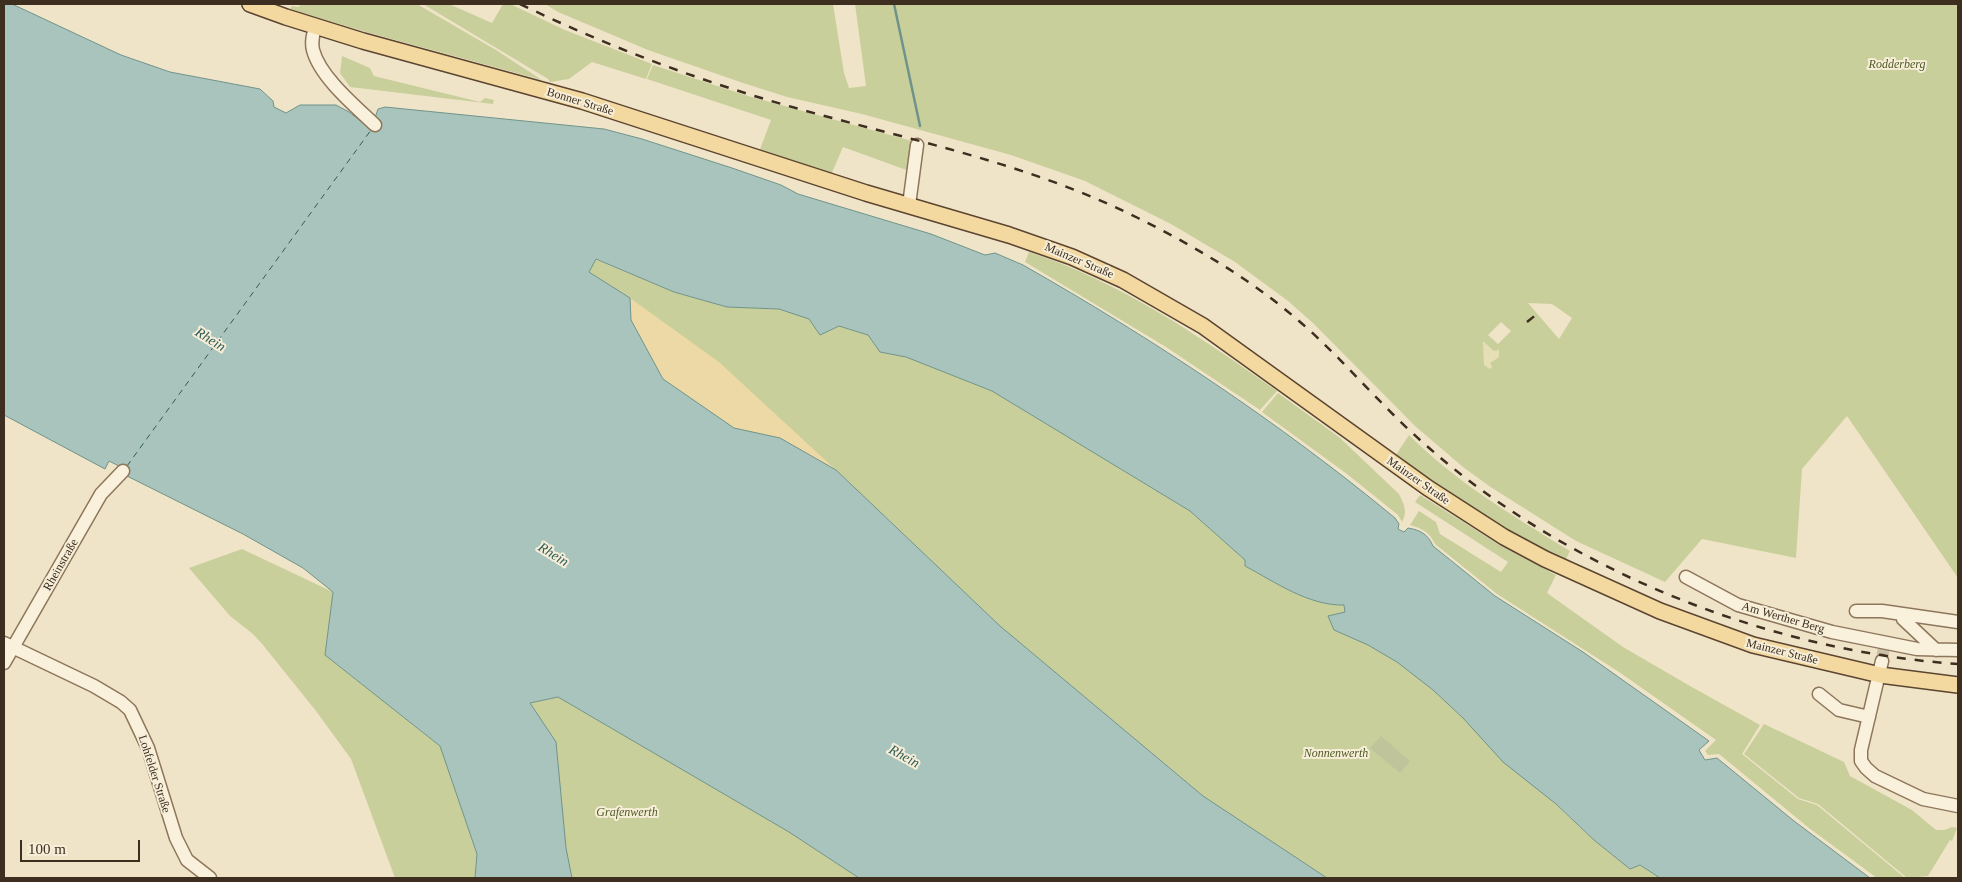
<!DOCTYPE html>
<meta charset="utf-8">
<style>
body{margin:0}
#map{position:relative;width:1962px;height:882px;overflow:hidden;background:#f0e4c8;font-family:"Times New Roman",serif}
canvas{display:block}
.frame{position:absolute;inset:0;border:5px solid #3d2e20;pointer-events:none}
.scale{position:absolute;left:20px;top:840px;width:120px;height:22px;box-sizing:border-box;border:2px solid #3d2e20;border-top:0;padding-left:6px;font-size:15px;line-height:18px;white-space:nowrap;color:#3d2e20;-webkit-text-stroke:4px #f7eed8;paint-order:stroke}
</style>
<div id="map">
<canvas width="1962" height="882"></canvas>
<div class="frame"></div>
<div class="scale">100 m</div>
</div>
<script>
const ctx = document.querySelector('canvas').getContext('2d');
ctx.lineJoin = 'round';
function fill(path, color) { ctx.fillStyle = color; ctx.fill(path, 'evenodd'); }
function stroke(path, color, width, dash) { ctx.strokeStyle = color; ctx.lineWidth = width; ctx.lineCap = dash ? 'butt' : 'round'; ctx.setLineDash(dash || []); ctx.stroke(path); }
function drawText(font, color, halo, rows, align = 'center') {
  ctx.font = font + ' "Times New Roman",serif'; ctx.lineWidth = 4; ctx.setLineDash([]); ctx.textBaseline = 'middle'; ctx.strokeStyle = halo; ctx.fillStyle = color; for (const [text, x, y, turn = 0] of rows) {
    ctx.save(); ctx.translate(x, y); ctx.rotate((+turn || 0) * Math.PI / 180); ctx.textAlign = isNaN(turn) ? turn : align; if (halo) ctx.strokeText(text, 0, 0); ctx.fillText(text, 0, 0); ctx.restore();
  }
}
const farmland = new Path2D(`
 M1483 340 1494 350H1499V357L1490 363 1492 368 1490 369 1484 366Z`);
const green = new Path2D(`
 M300 4H417L496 50 542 80 366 32 290 9 292 6 299 7Z
 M423 4H449L492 23 503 4H510L565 30 652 64 646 79 592 62 569 79 550 82 548 79Z
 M545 4H833L844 73 849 88 866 86 855 4H1958V578L1847 416 1802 469 1796 558 1702 539 1665 582 1576 541 1489 486 1463 467 1415 426 1313 323 1288 301 1235 262 1171 224 1085 181 1011 155 862 114 787 97 743 83 648 50 558 12ZM1528 303 1552 304 1572 318 1559 339ZM1501 322 1511 331 1498 344 1488 335ZM1483 341 1494 351 1499 350V357L1490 363 1492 367 1490 369 1484 365Z
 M342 56 370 68 374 76 480 102 485 98 494 100 493 104 350 87 340 73Z
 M653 65 748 96 912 141 909 171 843 147 831 175 759 152 771 120 647 79Z
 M1029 252C1121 282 1199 336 1277 391L1260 410 1166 347 1025 262Z
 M595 259 674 292 727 307 779 309 809 319 820 335 839 326 868 335 880 352 906 357 992 391 1190 511 1245 560V566C1275 582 1309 606 1344 605L1345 612 1334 630 1368 644 1397 662 1433 690 1594 840 1630 869 1640 865 1660 878H1327L1203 796 1000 626 836 470 780 438 631 320 630 298 589 272Z
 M1278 393 1339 437 1399 494C1404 504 1408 512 1402 522L1398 515 1347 474 1262 412Z
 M1409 435C1456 482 1513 516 1570 551L1564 563 1506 534 1394 458Z
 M1420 495 1498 544 1556 575 1547 593 1623 647 1690 686 1760 725 1742 754 1798 799 1817 805 1905 878H1877L1809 828 1719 754 1708 755 1705 751 1716 740 1619 672 1497 594 1435 544C1430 533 1422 528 1410 525L1419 511 1436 522 1440 534 1501 572 1508 562 1415 502Z
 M242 549 333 592 325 655 440 746 477 854 475 878H395L351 759 316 711 263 645 253 634 230 616 189 568Z
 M558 697 789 832 859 878H572L530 703Z
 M1764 724 1844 762 1850 776 1912 810 1936 830H1944L1952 827 1957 828 1952 841 1950 840 1928 876 1907 878 1818 804 1799 798 1744 754Z`);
const sand = new Path2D(`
 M630 298 719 362 836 470 780 438 734 428 663 379 631 320Z`);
const cemetery = new Path2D(`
 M1381 736 1410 761 1400 773 1370 748Z`);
const water = new Path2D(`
 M4 4H12L121 55 170 72 260 89 273 101 274 107 286 113 300 105H336L349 112 371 129 378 109 385 107 604 129 642 139 732 168 781 185 798 194 931 234 985 255 995 253 1023 265C1153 339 1279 422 1395 518L1399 524 1398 529 1404 532 1408 528C1420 530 1428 534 1433 546L1495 596 1583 652 1709 741 1699 750 1705 760 1717 758 1794 821 1870 878H1660L1640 865 1630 869 1594 840 1556 804 1503 762 1463 718 1433 690 1397 662 1368 645 1334 630 1328 616 1345 612 1344 605C1309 606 1275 582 1245 566V560L1190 511 992 391 906 357 880 352 868 335 839 326 820 335 809 319 779 309 727 307 674 292 596 259 589 272 630 298 631 320 663 379 734 428 780 438 836 470 1000 626 1203 796 1327 878H859L789 832 558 697 530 703 556 742 566 848 572 878H475L477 854 440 746 325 655 333 592 303 568 243 534 127 476 121 467 109 461 105 469 4 415Z`);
const stream = new Path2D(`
 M894 4 920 126`);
const ferry = new Path2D(`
 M127 466 371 130`);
const minorTunnel = new Path2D(`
 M1882 661 1884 646`);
const minor = new Path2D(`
 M315 27C313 35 311 42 313 50 320 77 355 106 375 125
 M909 205 917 145
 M1686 577 1738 605 1832 632 1917 649 1958 650
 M1856 611H1882L1958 622
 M1902 614 1903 619 1936 650
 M4 643 94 686 121 702 130 710 148 748 176 838 187 860 210 878
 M1882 661 1861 750V761L1866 768 1875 776 1923 799 1958 806
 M4 663 101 494 123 471
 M1819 694 1839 710 1869 717`);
const major = new Path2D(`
 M250 4 286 17 363 41 582 101 866 193 1009 235 1072 257 1123 280 1203 326 1428 488 1504 537 1545 559 1660 611 1753 645 1880 675 1958 685`);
const rail = new Path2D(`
 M520 4C605 45 694 79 785 105 904 139 1026 162 1138 218 1198 248 1257 283 1307 328 1349 366 1385 410 1428 447 1570 572 1770 651 1958 664
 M1527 322 1537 314`);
const parkNames = [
 ["Rodderberg",1897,65],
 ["Nonnenwerth",1336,754],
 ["Grafenwerth",627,813]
];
const streetNames = [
 ["Bonner Straße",580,102,17],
 ["Mainzer Straße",1079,261,23],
 ["Mainzer Straße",1418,481,35],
 ["Rheinstraße",61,565,-60],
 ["Am Werther Berg",1783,618,16],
 ["Mainzer Straße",1782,652,14],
 ["Lohfelder Straße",154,774,72]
];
const waterNames = [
 ["Rhein",210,340,32],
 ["Rhein",553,555,32],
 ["Rhein",904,757,29]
];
fill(farmland, '#e6deb5');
fill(green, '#c9cf9b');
fill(sand, '#ecd9a5');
fill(cemetery, '#bfc49a');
fill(water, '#a9c4bc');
stroke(water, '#6f938a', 1);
stroke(stream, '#6f938a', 2.5);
stroke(ferry, '#2f5d5a', 1, [6, 5]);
stroke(minorTunnel, '#ccc0a6', 12, [12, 6]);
stroke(minor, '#8d765c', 15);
stroke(major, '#5b4430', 18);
stroke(minor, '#faf1dc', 12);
stroke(major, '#f3d9a0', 15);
stroke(rail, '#3d2e20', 2.5, [9, 9]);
drawText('italic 12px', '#4d5a26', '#f7eed8', parkNames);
drawText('12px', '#3d2e20', '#f7eed8', streetNames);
drawText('italic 14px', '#2f5d5a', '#f7eed8', waterNames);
</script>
